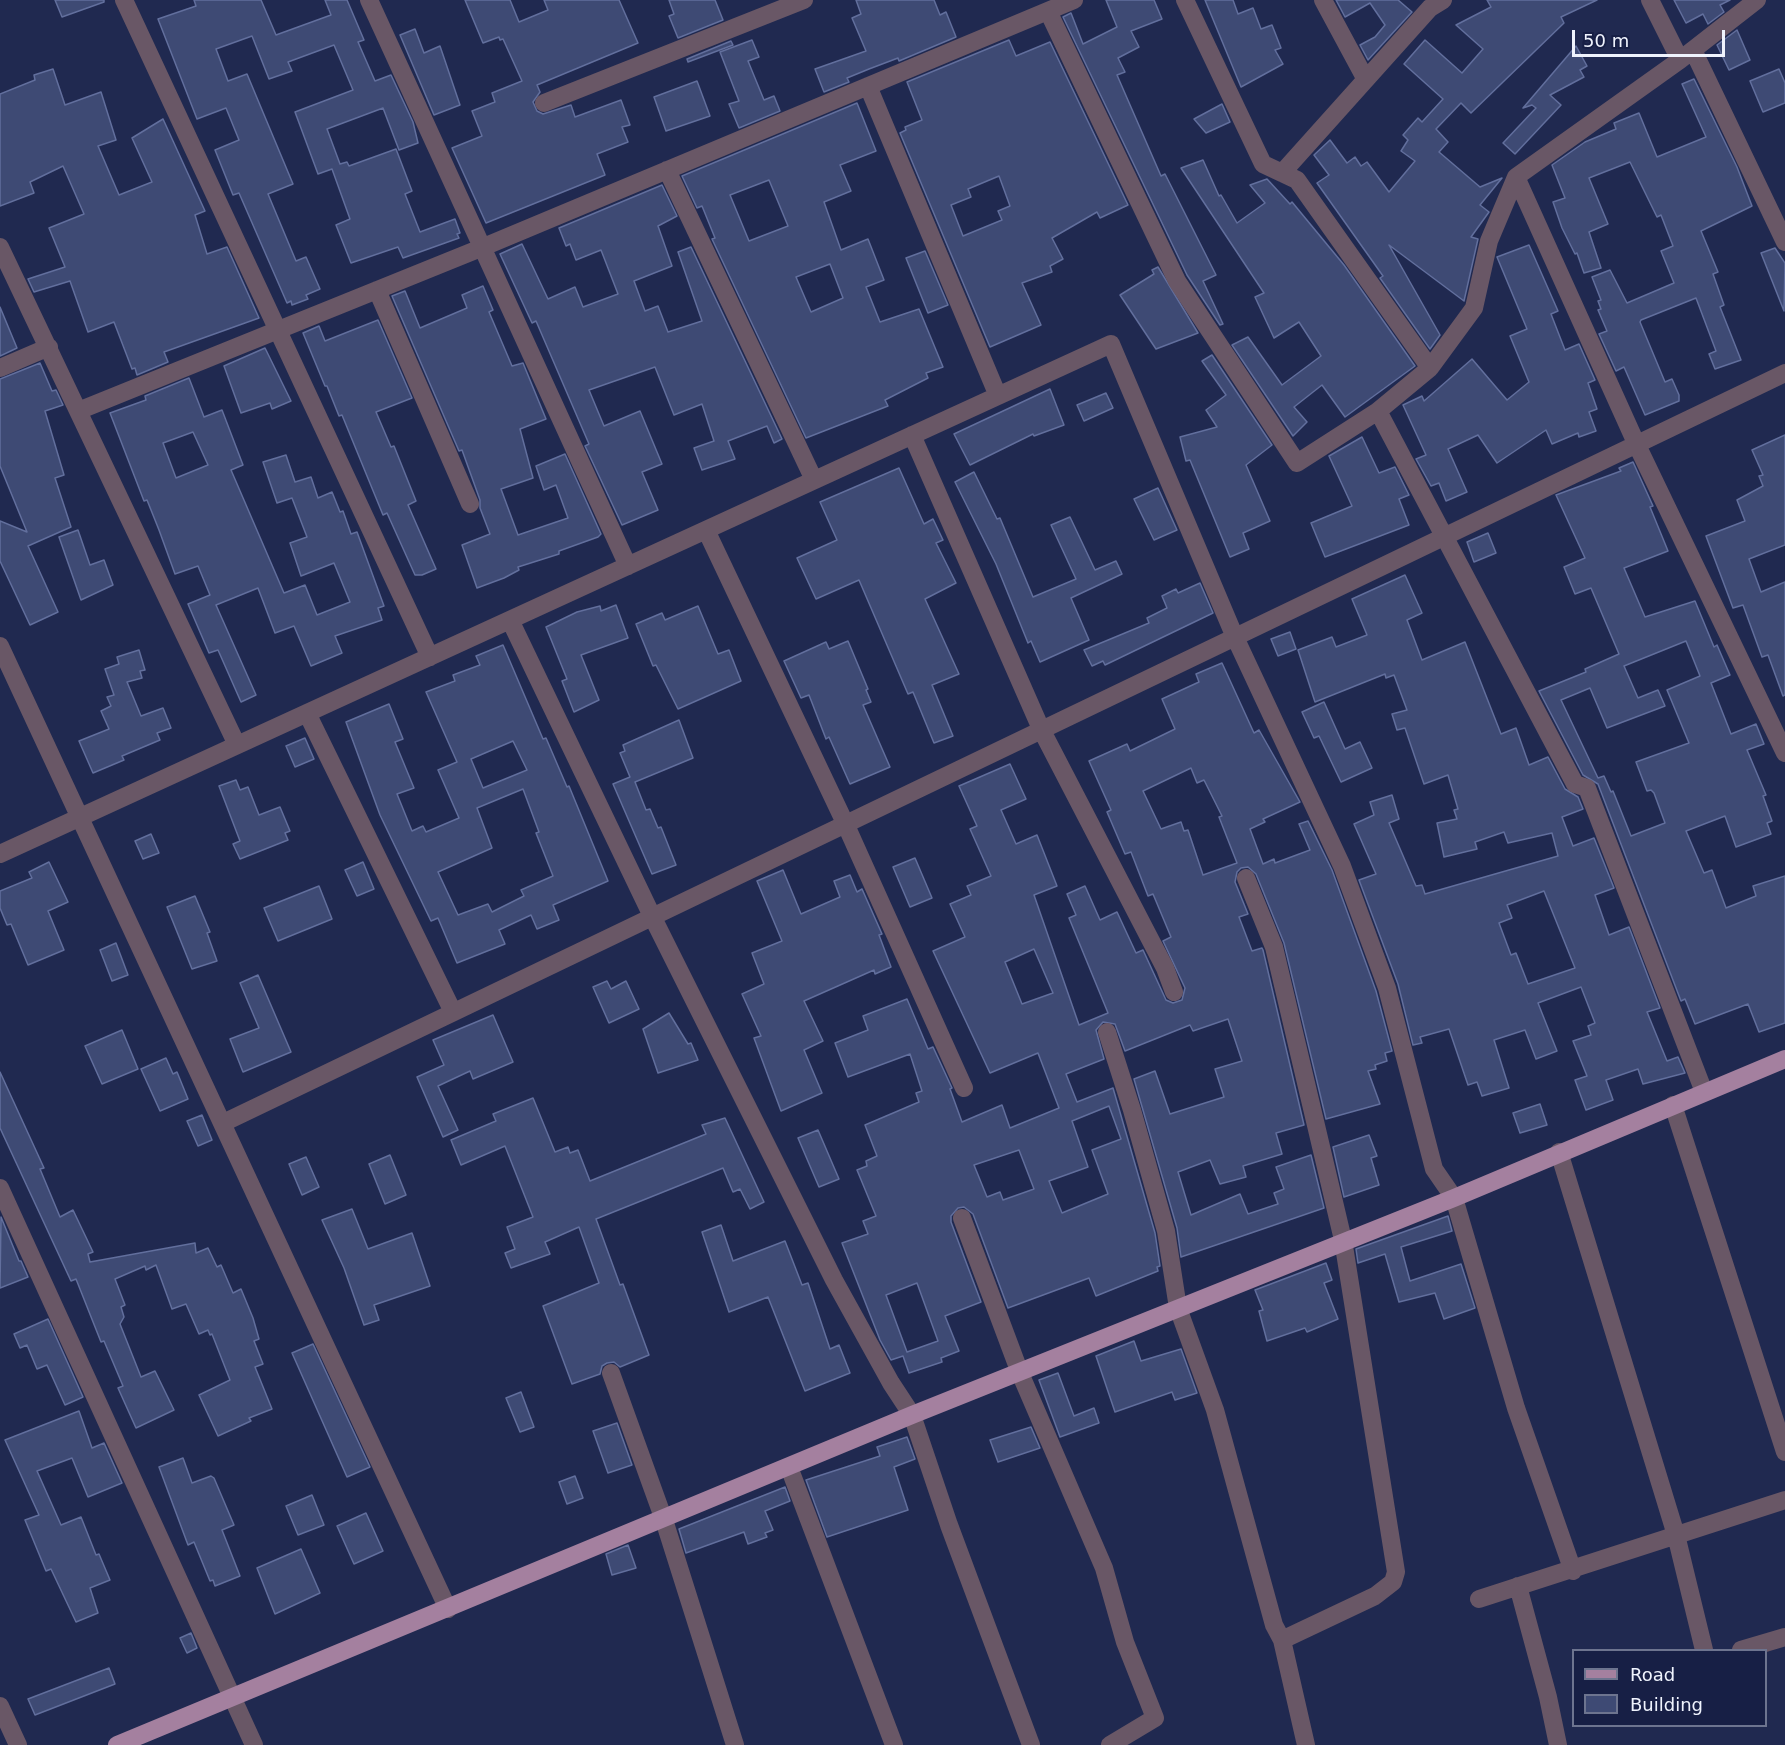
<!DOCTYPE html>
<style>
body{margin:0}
#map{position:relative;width:1785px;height:1745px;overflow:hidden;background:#202950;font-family:"DejaVu Sans",sans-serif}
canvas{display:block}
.legend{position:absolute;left:1572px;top:1649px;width:195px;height:78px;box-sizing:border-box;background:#171f45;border:2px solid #6d748f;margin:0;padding:8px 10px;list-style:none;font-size:18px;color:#eff3fd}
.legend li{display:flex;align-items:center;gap:12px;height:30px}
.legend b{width:30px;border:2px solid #6d748f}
.scale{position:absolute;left:1572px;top:30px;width:153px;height:27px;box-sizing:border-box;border:3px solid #eff3fd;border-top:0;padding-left:8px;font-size:18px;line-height:21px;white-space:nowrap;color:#eff3fd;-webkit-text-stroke:4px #171f45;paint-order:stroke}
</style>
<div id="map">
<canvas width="1785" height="1745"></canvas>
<ul class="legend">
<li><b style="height:8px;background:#a4809f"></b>Road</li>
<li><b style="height:16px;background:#3e4a74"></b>Building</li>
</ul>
<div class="scale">50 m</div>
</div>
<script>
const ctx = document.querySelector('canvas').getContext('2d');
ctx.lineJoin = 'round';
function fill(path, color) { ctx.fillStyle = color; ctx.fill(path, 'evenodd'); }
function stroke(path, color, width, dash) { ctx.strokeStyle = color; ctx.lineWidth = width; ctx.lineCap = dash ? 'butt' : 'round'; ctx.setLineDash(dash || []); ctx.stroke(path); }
const building = new Path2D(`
 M55 0H104V2L62 17Z
 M194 0H261L276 35 331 15 325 0H347L364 40 358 42 375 81 391 75 413 122 418 143 399 150 383 108 327 129 340 164 347 162 349 166 396 149 412 191 405 194 420 232 455 219 460 233 457 234 459 238 403 258 398 247 351 263 336 225 350 219 332 169 318 174 295 112 353 90 334 45 288 62 292 71 269 79 252 36 216 49 228 81 247 74 293 184 268 194 296 261 306 257 320 289 306 295 308 299 292 305 291 301 287 303 239 193 233 195 215 150 239 140 226 108 197 119 158 19 196 6Z
 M465 0H510L519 22 548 10 544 0H619L638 43 537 85 540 92 533 102 537 111 543 114 571 105 575 117 621 100 630 125 622 127 628 142 597 154 605 175 486 223 452 148 482 136 472 111 495 102 492 93 522 81 503 39 500 40 499 37 483 43Z
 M669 0H715L723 20 678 38 669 16 674 14Z
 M856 0H934L940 15 946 12 956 37 899 61 898 58 869 69 847 78 849 82 824 92 815 69 866 51 852 18 861 14Z
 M1106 0H1154L1162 19 1131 31 1139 47 1118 58 1125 72 1117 75 1161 176 1165 174 1216 275 1203 281 1223 324 1220 325 1187 275 1063 17 1071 13 1083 44 1117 27Z
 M1205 0H1233L1238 14 1253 8 1261 29 1272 25 1281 48 1275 50 1283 64 1241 87Z
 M1336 0H1398L1412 12 1368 60 1360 45 1375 37 1385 25 1370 3 1345 17Z
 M1487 0H1597L1561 17 1564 23 1471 113 1461 103 1436 129 1448 142 1439 152 1480 187 1502 178 1480 205 1489 212 1471 237 1478 239 1464 301 1389 245 1440 335 1430 349 1380 278 1383 276 1317 183 1329 175 1314 155 1330 140 1347 163 1355 157 1361 166 1367 162 1389 192 1415 161 1401 151 1408 140 1403 135 1418 118 1422 122 1443 99 1404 64 1425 40 1462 73 1483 49 1456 25 1491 7Z
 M1674 0H1730L1720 5 1724 12 1708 24 1703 14 1686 23Z
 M415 29 424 53 440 46 460 105 434 115 400 35Z
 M1737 30 1750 60 1729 70 1717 45Z
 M752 40 759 57 748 61 764 100 774 96 780 111 739 128 729 104 739 101 720 52Z
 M1009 40 1016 56 1050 42 1128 205 1100 218 1097 212 1052 238 1063 259 1050 266 1052 272 1022 283 1041 325 990 347 900 133 906 130 905 127 922 120 907 82ZM999 176 1010 206 998 211 1002 220 963 236 951 205 971 197 968 189Z
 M731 41 733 45 688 62 687 59Z
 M1576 46 1587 66 1580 70 1584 77 1550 95 1561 105 1515 154 1503 143 1536 108 1532 105 1523 108Z
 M53 69 65 105 101 92 116 140 98 146 119 195 152 182 132 138 163 119 205 211 195 215 207 254 227 247 259 318 164 352 168 362 137 375 135 368 132 369 114 322 88 332 70 281 34 292 28 279 65 267 49 228 84 214 63 166 30 182 34 193 0 206V94L35 80 34 75Z
 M1779 69 1785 83V103L1763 112 1750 81Z
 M1694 79 1737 167 1752 206 1701 231 1718 272 1713 274 1724 305 1720 307 1741 360 1715 369 1709 354 1716 351 1696 298 1641 320 1640 322 1665 382 1672 379 1679 395V401L1645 415 1624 367 1616 371 1599 334 1607 331 1598 310 1601 309 1598 301 1601 300 1592 277 1610 270 1627 303 1674 283 1661 251 1673 246 1661 215 1657 217 1630 162 1589 178 1608 224 1589 232 1601 268 1584 273 1577 253 1575 254 1562 228 1553 202 1565 198 1552 165 1585 142 1616 129 1614 123 1639 113 1657 157 1706 137 1682 84Z
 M697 81 710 116 666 131 654 97Z
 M857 103 876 151 840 165 851 191 824 202 841 250 868 239 884 280 866 287 880 322 919 309 943 367 926 373 928 378 885 400 888 406 806 438 712 239 715 238 702 206 697 208 682 176ZM769 180 788 226 749 241 730 195ZM830 264 843 298 811 312 796 277Z
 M1222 104 1230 122 1206 133 1194 119Z
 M1203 160 1219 196 1221 195 1237 223 1265 203 1250 185 1267 179 1290 204 1292 202 1344 265 1415 366 1345 417 1322 385 1294 407 1307 422 1293 436 1232 345 1248 337 1282 385 1321 356 1299 322 1274 338 1255 297 1264 293 1181 168Z
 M662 185 677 216 658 226 672 266 634 281 645 311 658 306 668 332 702 321 678 252 691 247 782 439 774 443 767 426 728 441 735 459 702 470 694 448 714 441 702 404 674 415 655 367 589 390 604 426 640 411 662 464 642 472 658 510 622 525 585 446 589 444 536 321 532 323 500 254 522 244 548 299 575 287 583 307 618 294 601 250 576 260 570 244 566 246 559 228Z
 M1529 245 1558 311 1551 314 1565 350 1579 344 1595 380 1588 383 1597 409 1589 412 1596 431 1579 437 1578 433 1552 444 1546 430 1497 463 1478 435 1448 449 1467 492 1446 501 1439 483 1431 486 1416 459 1426 455 1403 405 1422 396 1424 401 1472 359 1507 400 1529 382 1510 336 1527 329 1497 257Z
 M1775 248 1785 263 1784 311 1761 253Z
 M925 251 948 305 928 313 906 258Z
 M1158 267 1198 333 1156 349 1120 295 1154 274 1152 270Z
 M483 286 493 310 489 312 512 366 523 363 546 419 520 429 533 478 501 489 518 535 568 518 556 485 544 490 536 466 565 454 601 534 598 537 559 551V554L518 567 519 570 504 578 477 588 462 545 490 534 480 508V500L462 450 459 451 392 296 405 291 420 328 467 308 462 295Z
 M0 307 17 348 0 356Z
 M378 320 412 398 376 412 391 447 394 446 416 501 408 505 436 569 422 575H415L387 513 383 515 342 415 339 416 327 386H325L303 333 319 326 325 341Z
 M265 348 291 401 272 409 270 403 241 413 224 366Z
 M1212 355 1272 445 1246 465 1270 521 1243 533 1249 549 1230 557 1190 460 1186 461 1180 437 1217 427 1206 410 1226 395 1202 361Z
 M40 363 52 391 56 390 63 405 45 411 64 475 55 478 71 527 28 546 58 612 30 625 0 561V521L27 532 0 466V379Z
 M189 378 204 417 222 410 243 465 231 470 284 593 305 585 317 615 350 602 334 563 301 576 290 543 307 537 292 498 277 503 263 462 286 455 295 482 311 477 318 498 332 492 340 512 343 511 351 534 357 532 384 606 378 608 382 620 335 636 342 653 311 666 294 626 275 633 258 588 216 605 256 695 241 702 218 650 209 653 188 604 210 595 198 566 175 574 159 530 147 500 144 501 110 413 146 400 145 396ZM193 432 208 465 176 478 163 443Z
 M1050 389 1064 425 1034 436 1033 434 970 465 954 434Z
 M1106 393 1113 408 1084 421 1077 405Z
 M1785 435V545L1749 559 1761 592 1785 582V695L1783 696 1768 655 1762 657 1743 605 1733 608 1706 536 1745 521 1737 500 1763 486 1759 476 1763 475 1752 450Z
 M1362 437 1379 473 1395 467 1409 495 1399 499 1409 525 1325 557 1311 523 1352 506 1329 456Z
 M1633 462 1653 506 1650 507 1668 551 1624 568 1645 617 1695 601 1714 647 1717 645 1730 675 1711 683 1731 734 1756 724 1764 744 1747 750 1766 795 1763 796 1772 821 1767 823 1771 834 1736 847 1725 816 1686 831 1704 873 1712 870 1726 908 1756 896 1753 886 1785 876V1023L1759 1032 1748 1004 1695 1024 1685 999 1681 1001 1598 784 1583 775 1539 691 1586 672 1585 669 1619 654 1591 588 1575 594 1564 567 1585 558 1556 495 1621 471 1619 468ZM1686 641 1700 676 1667 690 1689 743 1636 762 1647 791 1651 790 1654 793 1665 823 1631 836 1613 791 1611 792 1604 776 1598 778 1561 700 1590 688 1607 728 1665 706 1658 690 1638 698 1624 666Z
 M899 468 924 524 933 519 943 540 936 543 956 583 925 599 959 674 932 685 953 736 934 743 913 692 908 694 859 580 816 599 797 558 837 540 820 502Z
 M974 472 997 519 1000 518 1033 597 1076 579 1051 525 1070 517 1095 570 1116 561 1122 574 1071 598 1089 640 1040 662 1031 641 1028 643 996 564 955 482Z
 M1158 488 1177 530 1154 540 1134 499Z
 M78 530 90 565 104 560 113 585 81 600 59 537Z
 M1488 533 1496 553 1474 562 1467 542Z
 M1405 575 1422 613 1407 620 1422 660 1465 642 1501 734 1516 728 1529 765 1548 757 1565 789 1578 797 1583 809 1562 817 1573 846 1594 838 1614 888 1595 895 1609 935 1629 927 1660 1008 1647 1012 1667 1061 1678 1057 1685 1073 1643 1084 1638 1069 1606 1080 1613 1100 1586 1110 1575 1080 1587 1076 1573 1041 1591 1035 1588 1026 1595 1023 1581 987 1538 1003 1557 1051 1536 1059 1525 1030 1494 1040 1509 1088 1482 1096 1477 1082 1468 1085 1449 1029 1420 1037 1422 1043 1413 1045 1398 984 1359 880 1376 874 1354 824 1374 815 1370 802 1392 795 1399 819 1389 823 1416 886 1422 885 1425 894 1558 856 1552 833 1508 843 1504 832 1475 842 1477 849 1444 857 1437 823 1457 819 1454 810 1458 809 1448 775 1424 784 1405 728 1397 730 1392 714 1407 710 1394 675 1386 678 1385 674 1315 702 1298 650 1332 637 1336 647 1367 635 1352 599ZM1544 891 1575 968 1528 984 1516 953 1511 955 1499 923 1512 918 1507 905Z
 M1200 583 1213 613 1105 665 1103 661 1092 666 1084 650 1149 623 1147 618 1167 608 1162 596 1176 589 1178 593Z
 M616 605 628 638 581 655 599 700 574 712 562 681 567 679 546 627 577 612 600 606 601 611Z
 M698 606 718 654 729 650 741 681 678 709 656 665 653 666 636 624 662 613 665 620Z
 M1290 632 1296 649 1278 656 1271 639Z
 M848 641 868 689 866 690 871 702 863 705 890 767 850 784 829 737 826 739 809 695 801 698 784 661 826 642 829 649Z
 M503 645 543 739 546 738 567 787 569 786 608 881 553 905 559 920 537 929 531 915 499 930 505 944 457 963 438 918 431 921 380 815 346 722 389 704 403 739 395 742 414 788 397 794 412 831 423 826 426 832 459 818 438 770 457 762 426 692 455 681 453 675 480 665 476 656ZM513 741 527 770 483 788 471 759ZM523 789 539 832 536 833 553 876 521 890 524 896 492 912 488 904 458 915 438 872 492 848 477 808Z
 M139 650 145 670 140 671 142 678 127 682 141 716 163 708 171 728 157 733 160 740 122 756 124 760 93 773 79 741 109 729 101 711 111 706 107 697 114 695 105 669 119 664 117 657Z
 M1222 663 1254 733 1259 730 1300 802 1263 819 1265 822 1250 829 1263 864 1274 859 1275 863 1310 850 1299 824 1308 821 1332 870 1376 991 1392 1051 1385 1053 1387 1061 1375 1065 1376 1069 1368 1071 1380 1104 1326 1119 1284 943 1256 874 1248 867 1241 868 1237 872 1235 882 1248 914 1239 917 1252 951 1262 948 1263 950 1304 1125 1276 1133 1282 1154 1243 1166 1246 1177 1220 1184 1210 1160 1178 1172 1191 1215 1240 1194 1248 1214 1278 1204 1274 1193 1284 1189 1276 1167 1311 1155 1324 1208 1181 1257 1177 1228 1134 1079 1155 1071 1170 1114 1224 1097 1215 1069 1242 1061 1228 1019 1193 1031 1190 1025 1125 1051 1115 1024 1103 1022 1096 1030 1104 1059 1066 1074 1077 1102 1113 1088 1155 1233 1160 1266 1157 1267 1158 1271 1096 1296 1089 1278 1008 1308 973 1214 964 1207 958 1208 951 1216V1222L981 1302 945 1316 959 1351 941 1358 942 1362 909 1373 903 1356 891 1360 880 1340 842 1243 868 1234 863 1221 876 1216 857 1170 867 1166 866 1161 877 1156 865 1125 919 1102 916 1093 922 1091 910 1054 848 1077 835 1043 868 1030 863 1016 907 999 928 1049 933 1047 952 1088 950 1089 962 1122 1002 1105 1010 1128 1059 1108 1038 1053 990 1073 933 951 965 937 950 904 971 895 967 886 991 876 970 829 977 826 959 786 1010 764 1026 799 1001 810 1016 844 1037 835 1057 886 1034 895 1079 1025 1108 1013 1069 918 1076 915 1067 894 1085 886 1100 920 1117 912 1136 953 1143 950 1166 1000 1173 1003 1182 1000 1185 988 1163 941 1171 937 1153 894 1148 896 1131 852 1125 854 1107 812 1111 810 1089 761 1127 744 1130 751 1175 729 1162 699 1199 682 1196 674ZM1191 768 1197 783 1204 780 1222 816 1219 817 1237 863 1203 875 1188 830 1184 831 1181 822 1161 829 1143 791ZM1034 949 1053 993 1022 1004 1005 962ZM1109 1106 1121 1139 1092 1150 1108 1194 1062 1213 1049 1181 1088 1167 1072 1121ZM1019 1150 1034 1189 1003 1200 1000 1192 987 1197 974 1165ZM917 1283 938 1341 907 1352 886 1295Z
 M1324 702 1345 749 1360 742 1372 768 1341 782 1319 736 1314 738 1302 712Z
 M679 720 693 758 635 782 646 810 650 809 658 828 661 827 676 865 652 874 613 784 630 777 620 753 625 751 623 745Z
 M305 738 314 759 295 767 286 746Z
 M236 780 240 790 248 787 259 815 280 807 290 831 285 833 288 840 240 859 233 844 240 841 219 786Z
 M151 834 159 853 143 859 135 841Z
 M915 858 932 898 910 907 893 867Z
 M49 862 68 902 48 911 64 950 28 965 11 924 7 925 0 908V891L32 878 29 872Z
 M363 862 374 889 357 896 345 870Z
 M783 870 801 914 840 897 834 881 850 875 857 892 862 889 882 934 879 935 891 967 875 974 874 970 804 1001 823 1041 804 1050 822 1093 781 1111 754 1038 761 1036 742 994 764 984 752 953 782 941 757 881Z
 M319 886 332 919 278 941 264 908Z
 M195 896 210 932 207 933 217 961 192 969 167 907Z
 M116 943 128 975 112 981 100 950Z
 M258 975 291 1052 243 1072 230 1039 259 1028 240 983Z
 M607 981 611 989 626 981 639 1009 609 1023 593 987Z
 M669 1013 688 1044 691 1043 698 1060 658 1073 643 1029Z
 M493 1015 513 1062 473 1079 470 1071 438 1086 458 1130 443 1137 417 1077 444 1065 433 1040Z
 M122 1030 138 1069 102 1084 85 1046Z
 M166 1058 173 1074 177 1072 188 1099 160 1111 141 1069Z
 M0 1072 44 1168 40 1169 60 1217 73 1210 93 1252 88 1254 90 1262 195 1243 196 1253 208 1248 217 1267 221 1265 233 1293 241 1289 253 1318 259 1339 254 1341 263 1364 255 1367 272 1409 249 1418 251 1421 218 1436 199 1395 230 1380 212 1334 210 1335 208 1330 199 1334 186 1304 172 1309 156 1265 146 1270 145 1266 115 1279 125 1305 121 1307 124 1317 120 1324 141 1377 155 1371 174 1410 136 1428 118 1388 123 1386 104 1341 101 1342 76 1279 71 1281 0 1128Z
 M533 1098 555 1152 568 1147 570 1153 578 1150 590 1181 706 1134 702 1125 725 1118 764 1202 750 1209 740 1189 733 1192 723 1168 596 1219 620 1285 623 1284 649 1355 620 1367 614 1362 607 1363 602 1366 600 1374 572 1384 543 1306 599 1283 579 1227 545 1242 550 1254 511 1268 505 1253 515 1249 507 1227 533 1217 505 1146 461 1165 451 1140 496 1121 493 1114Z
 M1540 1104 1547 1125 1520 1133 1513 1113Z
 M202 1115 212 1140 198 1146 187 1121Z
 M818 1130 839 1179 819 1187 798 1138Z
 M1369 1135 1377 1156 1371 1158 1379 1185 1344 1197 1333 1147Z
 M390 1155 406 1195 385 1204 369 1164Z
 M306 1157 319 1187 302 1195 289 1164Z
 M352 1209 368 1249 412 1233 430 1286 374 1305 379 1320 364 1325 344 1268 322 1220Z
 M1448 1216 1452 1231 1401 1247 1410 1281 1461 1264 1475 1308 1444 1319 1435 1293 1399 1302 1385 1254 1358 1263 1356 1249Z
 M1 1217 19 1261H21L28 1277 0 1288Z
 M721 1225 733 1261 785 1241 802 1285 808 1283 830 1349 839 1345 850 1373 805 1391 768 1297 729 1312 702 1232Z
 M1326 1263 1332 1280 1324 1283 1338 1319 1307 1332 1305 1328 1267 1341 1259 1311 1263 1310 1255 1290Z
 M48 1319 83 1397 65 1405 47 1365 37 1369 27 1345 20 1348 14 1334Z
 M1134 1341 1141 1361 1181 1349 1197 1393 1175 1400 1172 1392 1115 1412 1096 1356Z
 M313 1344 370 1467 347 1477 292 1353Z
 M1058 1373 1074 1416 1094 1408 1099 1423 1060 1437 1039 1380Z
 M521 1392 534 1427 520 1432 506 1398Z
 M79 1411 92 1448 104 1443 122 1483 88 1497 72 1458 37 1471 61 1525 81 1517 96 1555 99 1554 110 1580 90 1588 98 1613 76 1622 51 1569 46 1571 25 1520 39 1515 5 1440Z
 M617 1423 632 1465 608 1473 593 1431Z
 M1031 1427 1040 1448 998 1462 990 1440Z
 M907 1437 915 1459 894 1467 908 1510 827 1537 806 1480 880 1456 877 1447Z
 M183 1458 192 1483 211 1476 214 1478 234 1525 222 1530 240 1576 215 1586 213 1580 210 1581 194 1542 188 1545 159 1467Z
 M575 1476 583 1498 567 1504 559 1482Z
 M785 1487 790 1501 765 1511 773 1530 765 1533 767 1537 748 1544 744 1532 686 1553 679 1529Z
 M312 1495 324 1525 298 1535 286 1506Z
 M366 1513 383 1551 354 1564 337 1526Z
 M628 1545 636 1568 612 1575 606 1554Z
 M301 1549 320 1593 275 1614 257 1568Z
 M191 1633 197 1648 187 1653 180 1638Z
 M109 1668 115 1684 35 1715 28 1699Z`);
const street = new Path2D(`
 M124 0 430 657
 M369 0 628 566
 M1185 0 1263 164 1297 180 1430 368 1378 411 1575 784 1587 788 1704 1092
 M1323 0 1365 78
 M1650 0 1680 60
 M1757 0 1680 60 1516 177 1636 443 1785 753
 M1048 11 1177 281 1297 463 1378 411
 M1693 50 1785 242
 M868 86 998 396
 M544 103 804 0
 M667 170 814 480
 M1282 173 1430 8 1443 0
 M0 247 237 745
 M377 290 470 504
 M0 368 49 347
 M1430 368 1474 308 1489 241 1516 177
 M78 411 481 248 1074 0
 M912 435 1041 729 1165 968 1174 992
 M706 530 845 823 964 1088
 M510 620 652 916 834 1280 891 1383 912 1415 949 1525 1031 1745
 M0 646 448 1609
 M307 713 453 1012
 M0 854 1111 344 1234 635 1342 866 1387 988 1434 1169 1454 1198 1516 1408 1573 1571
 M1246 878 1274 947 1343 1240 1396 1572 1393 1582 1375 1596 1282 1640
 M1107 1032 1132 1110 1166 1231 1178 1308 1215 1410 1274 1625 1282 1640 1306 1745
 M1673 1105 1785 1452
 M223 1123 1785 373
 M1559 1152 1676 1535 1704 1650
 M0 1188 254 1745
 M962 1218 1020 1373 1104 1568 1125 1642 1155 1718 1110 1745
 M611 1373 664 1520 735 1745
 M789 1467 894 1745
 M1518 1586 1548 1697 1558 1745
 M1479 1599 1785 1500
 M1741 1650 1785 1637
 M0 1706 18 1745`);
const primary = new Path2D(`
 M117 1745 912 1415 1454 1198 1785 1059`);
fill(building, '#3e4a74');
stroke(building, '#626f9d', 1.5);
stroke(street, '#695766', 18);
stroke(primary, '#a4809f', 18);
</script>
